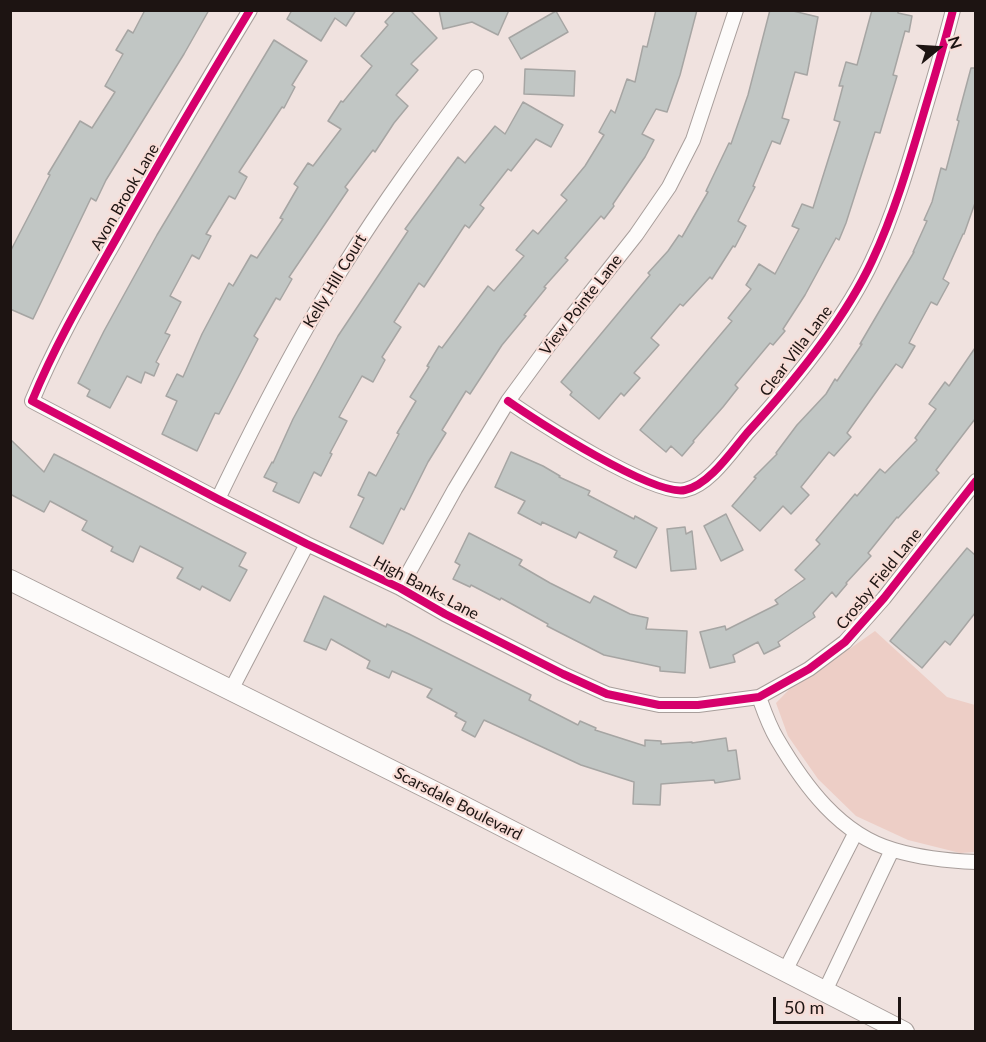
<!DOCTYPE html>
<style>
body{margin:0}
#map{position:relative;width:986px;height:1042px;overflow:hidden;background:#f0e2df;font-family:Lato,sans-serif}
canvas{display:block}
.frame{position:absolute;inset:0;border:12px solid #1d1412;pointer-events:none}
.north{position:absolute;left:908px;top:18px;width:60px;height:60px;-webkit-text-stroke:4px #f8ddd7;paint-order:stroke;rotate:72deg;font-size:16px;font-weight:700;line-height:24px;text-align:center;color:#1d1412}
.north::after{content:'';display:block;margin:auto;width:21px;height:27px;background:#1d1412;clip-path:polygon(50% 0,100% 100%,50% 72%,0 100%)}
.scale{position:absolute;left:773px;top:997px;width:128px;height:27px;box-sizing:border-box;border:3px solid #1d1412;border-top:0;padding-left:8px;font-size:18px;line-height:21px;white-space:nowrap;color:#1d1412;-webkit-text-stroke:4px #f8ddd7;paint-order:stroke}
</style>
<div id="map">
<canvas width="986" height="1042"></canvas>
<div class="frame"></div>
<div class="north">N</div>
<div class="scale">50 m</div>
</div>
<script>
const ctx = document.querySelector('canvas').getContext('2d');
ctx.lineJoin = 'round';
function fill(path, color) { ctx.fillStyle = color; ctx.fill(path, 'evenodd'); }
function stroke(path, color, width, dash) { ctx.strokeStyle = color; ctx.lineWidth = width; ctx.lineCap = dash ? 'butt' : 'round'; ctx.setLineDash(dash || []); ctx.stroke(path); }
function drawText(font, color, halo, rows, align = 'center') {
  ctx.font = font + ' Lato,sans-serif'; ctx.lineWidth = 4.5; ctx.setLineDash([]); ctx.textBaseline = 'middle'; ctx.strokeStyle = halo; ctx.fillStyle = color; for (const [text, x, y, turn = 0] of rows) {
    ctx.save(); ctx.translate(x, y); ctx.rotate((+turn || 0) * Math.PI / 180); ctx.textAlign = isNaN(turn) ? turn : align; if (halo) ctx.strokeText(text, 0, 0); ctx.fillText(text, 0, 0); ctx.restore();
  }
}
const green = new Path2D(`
 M875 631 947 697 975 705V852L960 853 908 840 856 816 818 779 788 736 776 703 809 669 848 650Z`);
const building = new Path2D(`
 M145 10H209L184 54 106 180 96 201 91 198 33 319 10 309V252L50 175 48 174 80 121 92 128 115 92 105 86 123 54 116 50 128 30 133 33Z
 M292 10H356L346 26 335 18 321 41 287 19Z
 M396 10H410L437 38 411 64 418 70 396 95 408 106 394 123 375 152 373 150 345 187 348 190 289 277 292 279 280 300 276 298 254 336 258 339 219 414 215 413 197 451 162 434 177 401 166 396 177 374 183 377 202 334 229 283 233 286 251 255 257 258 283 219 280 218 298 187 294 184 308 163 313 166 341 129 328 121 341 101 343 102 372 66 361 56 388 25 385 22Z
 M439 10H509L498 35 472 22 443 29Z
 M656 10H697L680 75 667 112 656 109 642 134 654 140 645 157 613 204 614 206 604 219 601 216 565 258 568 260 544 287 546 288 524 315 526 316 502 345 470 394 466 391 442 430 446 433 428 462 404 510 401 508 383 544 350 527 364 498 358 495 369 472 376 476 399 434 397 433 416 401 410 397 429 367 427 366 439 346 442 348 488 286 494 291 524 256 516 250 533 230 538 234 567 200 561 195 585 166 604 135 599 132 611 110 615 113 627 79 635 82 643 46 647 47Z
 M770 10H789L818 17 807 75 795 72 782 118 789 120 780 144 772 141 753 186 755 187 738 221 746 226 735 247 733 246 712 279 710 277 683 306 680 304 651 338 659 345 634 373 640 378 624 396 621 393 599 419 570 395 572 392 561 382 650 275 648 273 668 251 679 235 682 237 708 192 706 191 729 143 731 144 748 95Z
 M872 10H898V13L912 16 909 32 905 31 893 75 897 76 880 133 875 132 846 223 839 240 836 238 805 295 783 329 785 331 773 345 770 343 735 385 738 388 723 407 693 441 694 442 682 456 671 446 666 452 640 430 732 321 728 318 751 289 746 285 759 264 775 274 799 229 792 226 802 204 813 208 840 122 834 120 843 86H839L846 62 857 65Z
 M556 11 568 32 521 59 509 38Z
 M274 40 307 61 292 85 295 87 284 108 282 107 239 172 247 177 235 199 229 196 206 234 211 236 199 259 192 255 170 296 181 302 165 333 170 335 156 362 159 364 154 376 145 372 141 383 127 376 110 408 87 396 90 390 78 383 104 331 157 235Z
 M971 68H975V203L964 234H963L943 279 949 283 937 305 931 302 909 343 915 346 902 368 896 364 847 433 851 437 834 456 829 452 801 487 809 495 791 514 783 506 760 531 732 506 756 478 754 477 777 454 776 453 797 425 826 394 835 379 837 381 862 344H860L914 252H913L927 221 924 220 932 202 941 168 946 170 959 121 957 120Z
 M525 69 575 71 574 96 524 94Z
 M523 102 563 125 551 147 536 139 511 171 508 169 480 205 484 208 469 228 465 225 424 287 419 283 394 322 401 327 382 357 385 360 373 382 362 376 339 417 347 421 330 453 332 454 321 476 314 472 299 503 273 491 277 483 264 477 272 462 273 463 293 419 338 336 408 231 405 229 458 157 465 163 495 126 505 134Z
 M975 348V419L936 470 939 473 898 518 897 517 868 553 871 556 846 583 847 584 836 597 832 592 813 613 815 617 778 642 780 646 764 654 758 642 733 655 735 662 710 668 700 632 725 626 726 630 778 604 775 600 805 579 795 570 820 544 816 540 855 494 857 496 880 469 885 473 917 440 915 438 936 409 929 404 945 382 949 386Z
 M10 439 44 472 54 454 246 553 239 566 247 570 230 601 202 586 200 590 177 578 183 568 140 546 133 562 111 551 113 547 82 530 87 521 50 501 44 512 10 494Z
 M511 452 543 466 560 476 559 477 590 491 588 495 634 519 635 516 657 528 636 568 614 557 617 551 579 532 576 538 542 522 541 525 518 513 525 501 495 487Z
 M726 514 743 550 721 561 704 526Z
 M685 527 686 534 692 531 696 569 671 571 667 529Z
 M469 533 522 560 519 565 550 583 590 603 594 596 630 614 648 618 646 629 687 631 685 673 660 671V667L604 655 547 626 548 624 501 598 500 600 471 585 470 587 453 579 460 565 455 562Z
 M967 548 975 555V613L950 645 945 641 922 668 890 641Z
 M324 596 386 627 387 624 409 634 531 695 529 700 578 725 580 721 596 728 595 730 645 746V740L661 741V744L692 742V743L726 738 728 751 736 750 740 779 715 783 714 780 661 784 660 805 633 804 634 782 581 765 484 720 475 737 462 730 466 722 455 716 457 713 427 697 432 689 392 671 389 678 367 668 370 661 331 639 326 650 304 641Z`);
const minor = new Path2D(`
 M250 10C204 86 159 162 116 239 86 292 55 345 32 401L218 499 307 544 400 588 445 614 563 674 607 694 659 705H698L759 697 809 669 845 642 884 598 976 481
 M508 401C536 421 655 497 685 490 709 485 731 452 747 433 792 384 844 321 872 261 896 210 911 156 927 102 936 72 945 41 953 10
 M218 499C256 420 296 341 343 267 384 201 430 139 476 77
 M400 588 455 489 508 401 549 345 636 235 669 187 693 140 736 10
 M231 690 307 544
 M759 697C764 711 769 726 777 739 804 785 840 835 894 850 921 858 948 861 976 862
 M785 971 856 832
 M825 991 892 850`);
const secondary = new Path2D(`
 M10 580 457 803 904 1032`);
const cycleway = new Path2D(`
 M250 10C204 86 159 162 116 239 86 292 55 345 32 401L218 499 307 544 400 588 445 614 563 674 607 694 659 705H698L759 697 809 669 845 642 884 598 976 481
 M508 401C536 421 655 497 685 490 709 485 731 452 747 433 792 384 844 321 872 261 896 210 911 156 927 102 936 72 945 41 953 10`);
const streetNames = [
 ["Avon Brook Lane",125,197,-60],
 ["Kelly Hill Court",335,281,-59],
 ["View Pointe Lane",581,305,-52],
 ["Clear Villa Lane",796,351,-53],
 ["Crosby Field Lane",879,579,-51],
 ["High Banks Lane",426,588,28],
 ["Scarsdale Boulevard",458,804,27]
];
fill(green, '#edcec6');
fill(building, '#c1c6c4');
stroke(building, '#a6a5a3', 1.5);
stroke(minor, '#a89e9b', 16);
stroke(secondary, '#a89e9b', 22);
stroke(minor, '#fdfbfa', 14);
stroke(secondary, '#fdfbfa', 20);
stroke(cycleway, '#d6006c', 8);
drawText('16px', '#1d1412', '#f8ddd7', streetNames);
</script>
